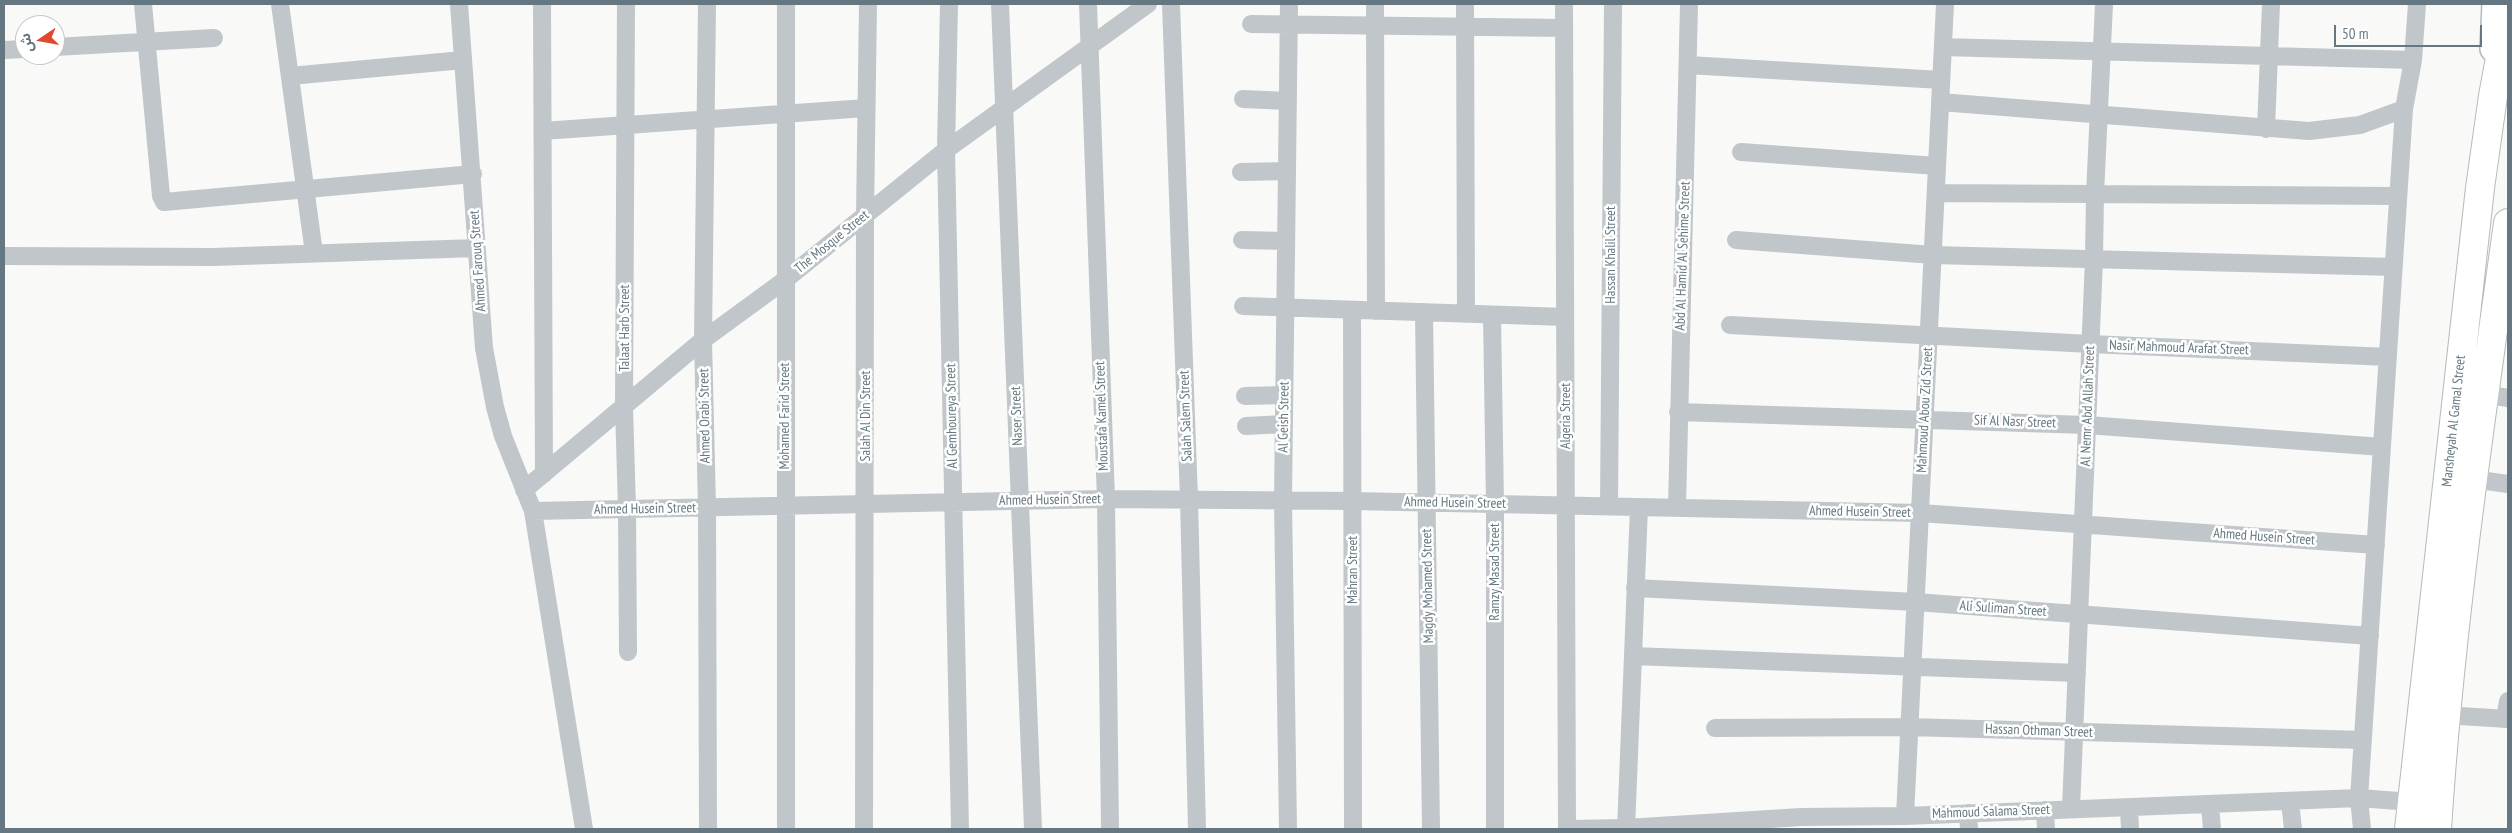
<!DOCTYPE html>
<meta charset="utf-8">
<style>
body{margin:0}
#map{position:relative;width:2512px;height:833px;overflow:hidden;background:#f9f9f7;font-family:"PT Sans Narrow","Noto Sans Arabic",sans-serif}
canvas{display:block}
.frame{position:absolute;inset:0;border:5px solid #657881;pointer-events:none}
.north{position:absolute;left:15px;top:15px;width:50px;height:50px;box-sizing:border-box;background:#fff;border:1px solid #c1c9cd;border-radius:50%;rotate:258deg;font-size:14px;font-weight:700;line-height:20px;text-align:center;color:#657881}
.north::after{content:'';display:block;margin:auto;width:18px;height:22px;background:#e04930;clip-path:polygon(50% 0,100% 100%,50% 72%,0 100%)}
.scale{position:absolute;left:2334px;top:25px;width:148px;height:22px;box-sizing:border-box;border:2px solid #657881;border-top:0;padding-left:6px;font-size:15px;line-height:18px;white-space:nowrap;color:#657881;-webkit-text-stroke:4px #fff;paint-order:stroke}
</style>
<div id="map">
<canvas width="2512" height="833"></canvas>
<div class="frame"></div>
<div class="north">ش</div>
<div class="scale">50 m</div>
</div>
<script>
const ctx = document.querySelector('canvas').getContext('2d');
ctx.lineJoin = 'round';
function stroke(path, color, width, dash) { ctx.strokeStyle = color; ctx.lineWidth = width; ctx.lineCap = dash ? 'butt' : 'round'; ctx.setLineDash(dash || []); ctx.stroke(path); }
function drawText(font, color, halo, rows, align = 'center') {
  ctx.font = font + ' "PT Sans Narrow",sans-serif'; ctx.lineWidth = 5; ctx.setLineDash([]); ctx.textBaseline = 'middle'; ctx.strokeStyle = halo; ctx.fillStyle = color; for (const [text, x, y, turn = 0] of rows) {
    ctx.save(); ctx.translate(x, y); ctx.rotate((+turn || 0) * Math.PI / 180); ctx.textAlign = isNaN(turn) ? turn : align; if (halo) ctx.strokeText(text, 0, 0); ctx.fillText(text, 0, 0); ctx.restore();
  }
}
const street = new Path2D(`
 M143 4 161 196 164 202 473 174
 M280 4 314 253
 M459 4 484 348 495 407 503 436 533 511 584 829
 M542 4 544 474
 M626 4 624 407 627 509 628 652
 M707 4 703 340 707 507 708 829
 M786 4V829
 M949 4 946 150 960 829
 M1000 4 1033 829
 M1088 4 1106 499 1110 829
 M1171 4 1189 499 1197 829
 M1375 4 1376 311
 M1465 4 1466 314
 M1564 4 1567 829
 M1251 24 1564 28
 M55 47 214 38
 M1943 47 2413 60
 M4 50 25 49
 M1688 65 1941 80
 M290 76 463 60
 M1243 99 1288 101
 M1940 102 2309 131 2360 125 2404 109
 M2266 129 2271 4
 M543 131 866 108
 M1741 152 1937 166
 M1241 172 1287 171
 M1936 193 2398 196
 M1242 240 1286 241
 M1736 240 1933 255 2394 267
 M4 256 213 257 476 248
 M1243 306 1565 317
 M1352 310 1353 829
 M1424 312 1431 829
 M1492 315 1495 504V829
 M1730 325 2090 344 2388 357
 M2484 394 2508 398
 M1245 396 1284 395
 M1678 412 2087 425 2382 447
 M1246 426 1284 424
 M2472 479 2508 484
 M524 490 703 340 785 280 946 150 1148 4
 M1609 506 1613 4
 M1677 508 1689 4
 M533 511 1106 499 1353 501 1920 513 2376 545
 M1635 588 1916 602 2370 636
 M1633 656 2077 673
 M2444 715 2508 719
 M2505 719 2508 701
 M1715 728 1909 727 2363 740
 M2290 802 2293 829
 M2210 805 2212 829
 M2071 808 2094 259 2095 194 2104 4
 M2129 808 2130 829
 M2045 810 2046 829
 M1968 813 1969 829
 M1905 816 1945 4
 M864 829 865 215 868 4
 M1288 829 1283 500 1289 4
 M1570 829 1626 828 1801 817 1905 816 2359 798 2411 802
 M1626 829 1639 507
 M2362 829 2359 798 2404 109 2413 60 2417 4`);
const secondary = new Path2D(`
 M2493 49 2495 4`);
const primary = new Path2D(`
 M2409 829 2480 188 2493 96 2508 15
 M2437 829C2450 626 2480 425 2508 223`);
const streetNames = [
 ["The Mosque Street",832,242,-39],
 ["Hassan Khalil Street",1611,255,-90],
 ["Abd Al Hamid Al Sehime Street",1683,256,-88],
 ["Ahmed Farouq Street",478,261,-94],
 ["Talaat Harb Street",625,328,-90],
 ["Nasir Mahmoud Arafat Street",2179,348,2],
 ["Al Nemr Abd Allah Street",2088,406,-88],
 ["Mahmoud Abou Zid Street",1925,410,-87],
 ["Ahmed Orabi Street",705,416,-91],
 ["Mohamed Farid Street",785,416,-90],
 ["Salah Al Din Street",866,416,-90],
 ["Al Gemhoureya Street",952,416,-91],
 ["Naser Street",1017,416,-92],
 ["Moustafa Kamel Street",1102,416,-92],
 ["Salah Salem Street",1186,416,-92],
 ["Algeria Street",1566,416,-90],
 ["Al Geish Street",1284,417,-89],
 ["Mansheyah Al Gamal Street",2454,421,-84],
 ["Sif Al Nasr Street",2015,422,2],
 ["Ahmed Husein Street",1050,500,-1],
 ["Ahmed Husein Street",1455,503,1],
 ["Ahmed Husein Street",645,509,-1],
 ["Ahmed Husein Street",1860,512,1],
 ["Ahmed Husein Street",2264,537,4],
 ["Mahran Street",1353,570,-90],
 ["Ramzy Masad Street",1495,572,-90],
 ["Magdy Mohamed Street",1428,586,-91],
 ["Ali Suliman Street",2003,609,4],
 ["Hassan Othman Street",2039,731,2],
 ["Mahmoud Salama Street",1991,812,-2]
];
stroke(secondary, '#b3babd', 28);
stroke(primary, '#b4babd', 30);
stroke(street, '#c0c6c9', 18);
stroke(secondary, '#fff', 25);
stroke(primary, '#fff', 28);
drawText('14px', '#657881', '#fff', streetNames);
</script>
